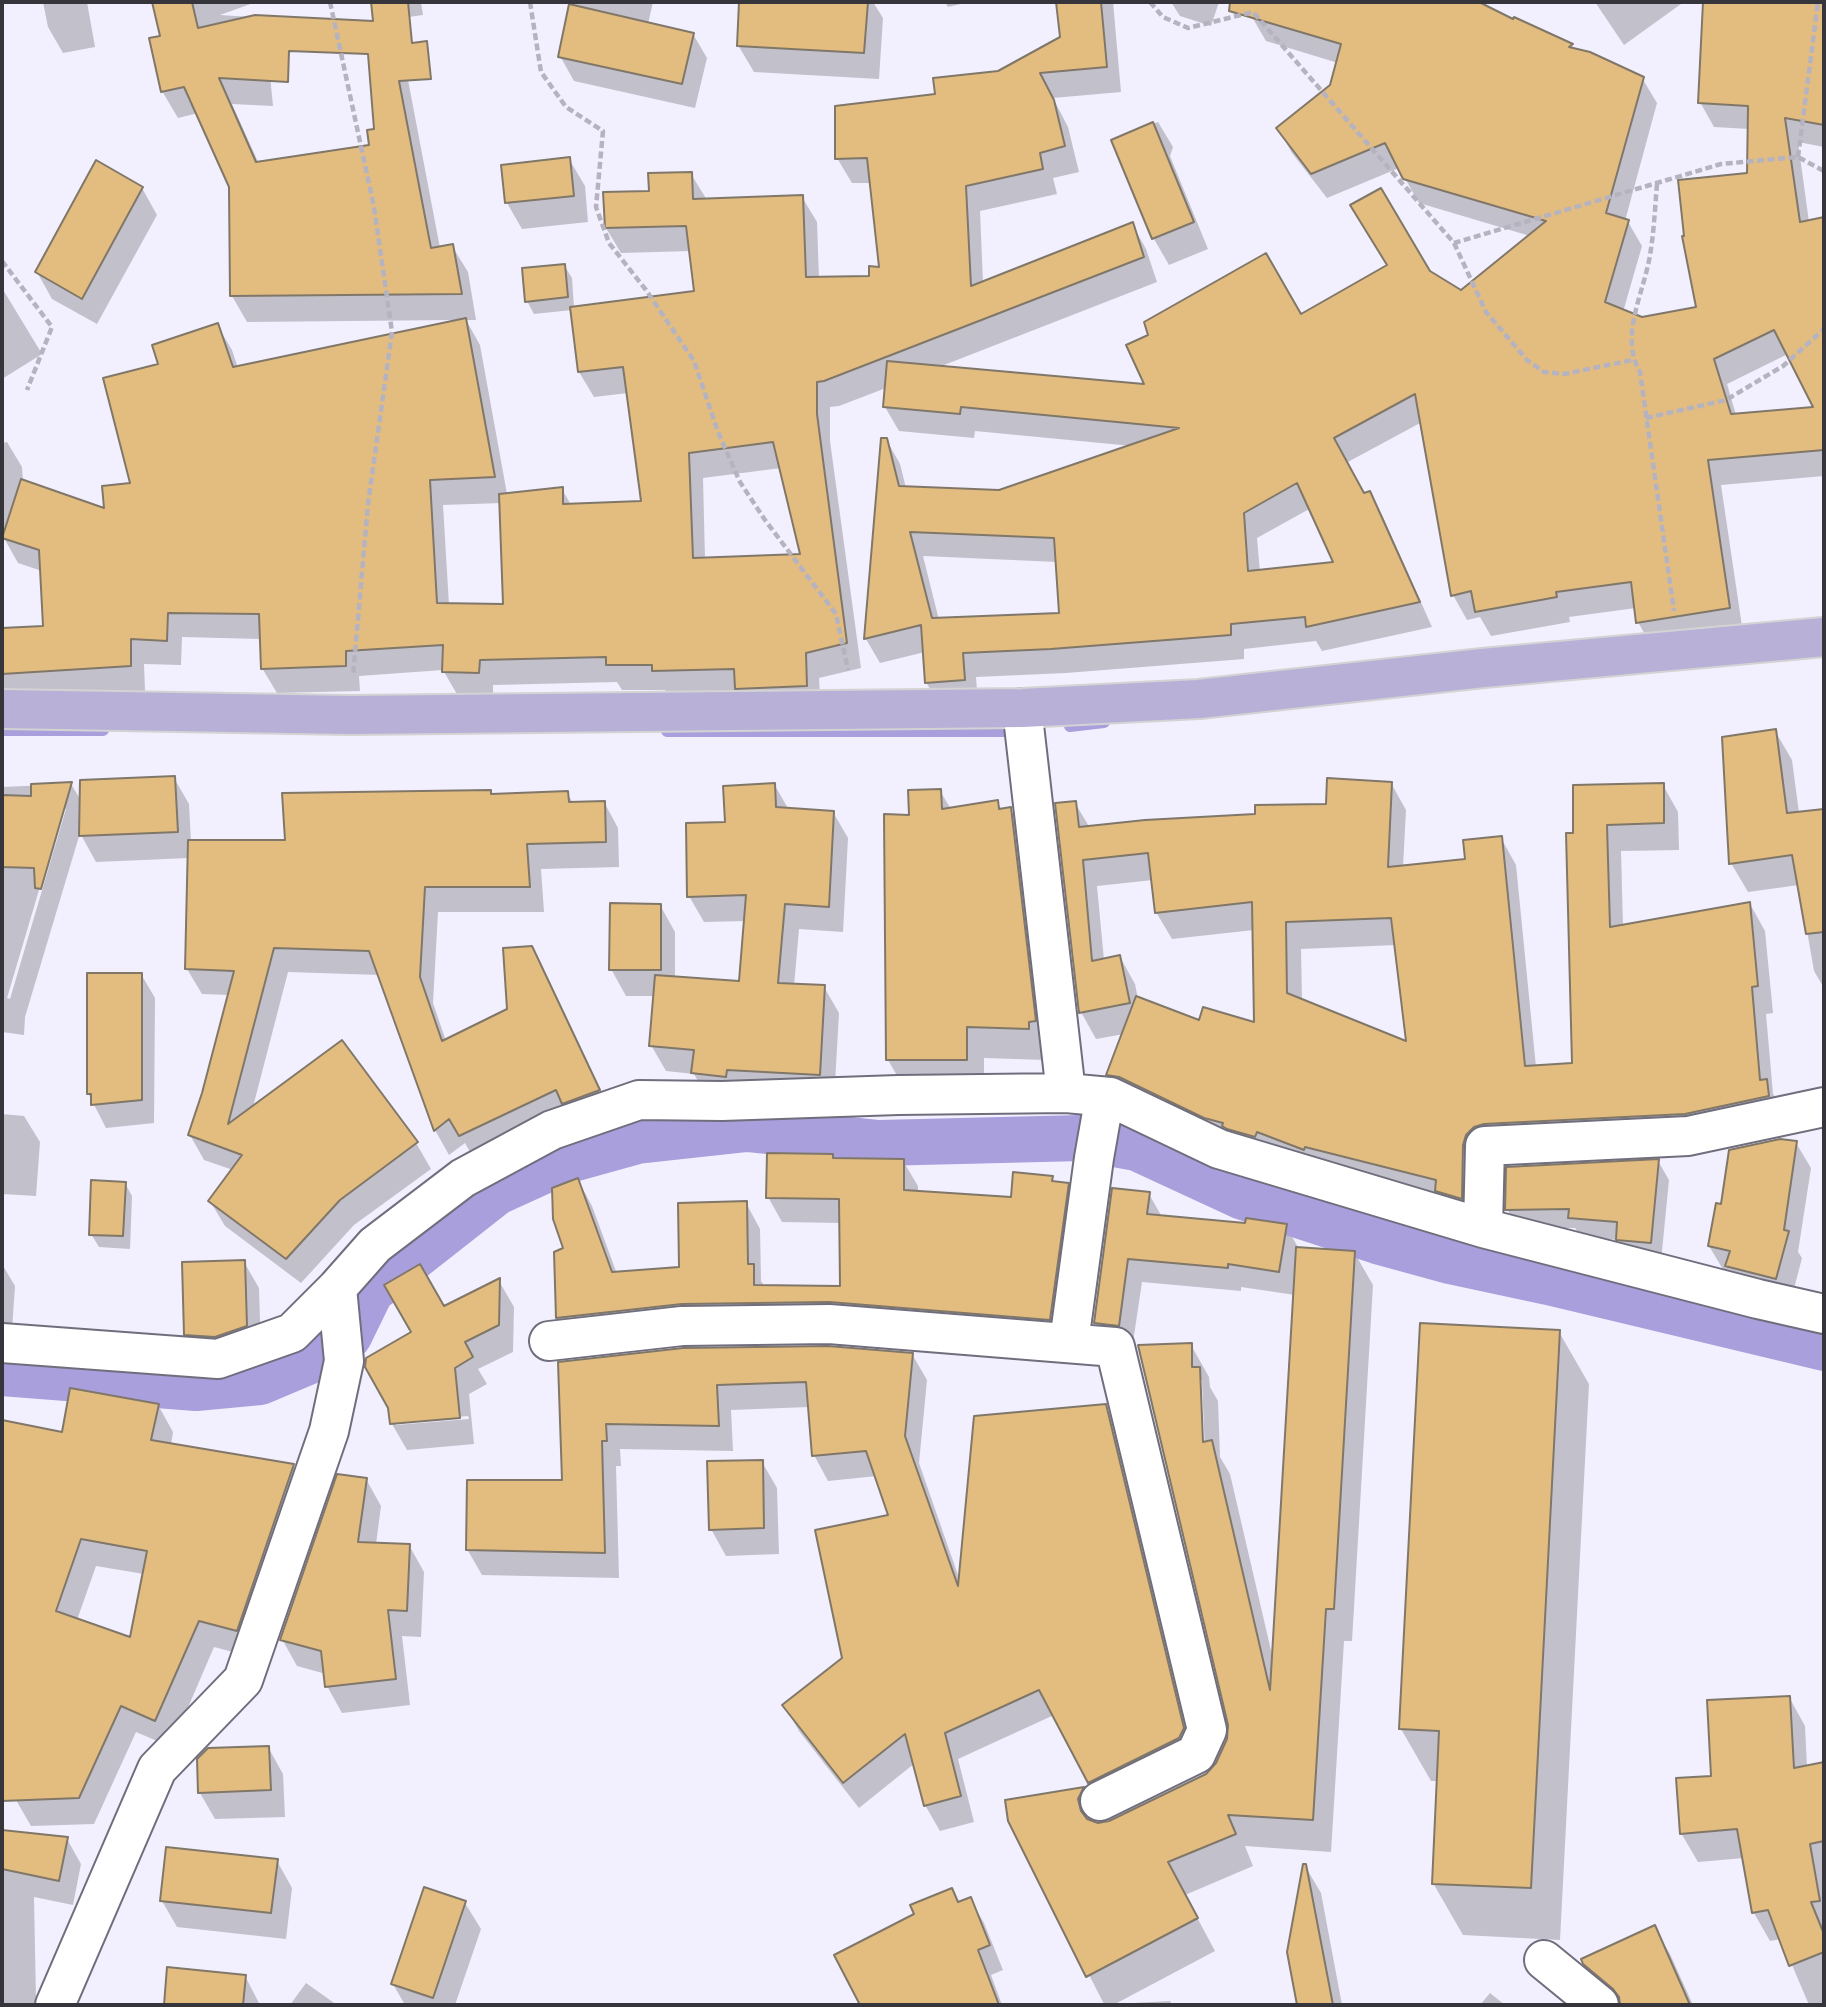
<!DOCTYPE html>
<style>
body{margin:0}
#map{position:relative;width:1826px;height:2007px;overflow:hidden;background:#f2f0fe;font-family:Jost,sans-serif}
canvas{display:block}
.frame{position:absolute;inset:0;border:4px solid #35353b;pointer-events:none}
</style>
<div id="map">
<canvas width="1826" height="2007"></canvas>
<div class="frame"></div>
</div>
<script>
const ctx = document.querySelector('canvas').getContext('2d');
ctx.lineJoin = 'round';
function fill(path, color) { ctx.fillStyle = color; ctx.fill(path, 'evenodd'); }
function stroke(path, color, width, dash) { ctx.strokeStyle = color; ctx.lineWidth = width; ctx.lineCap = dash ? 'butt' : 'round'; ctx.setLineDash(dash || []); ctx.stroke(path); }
const shadow = new Path2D(`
 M43 2H87L95 47 63 53 48 27Z
 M154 2H256L220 15 251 17 267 44 273 106 232 104 259 164 371 147 404 59 440 248 452 246 468 272 476 320H466L480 345 507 494 562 489 571 505 643 503 628 393 594 397 579 372 572 310 534 314 527 301 564 265 572 278 574 308 696 292 691 251 621 253 606 228 651 193 691 174 707 200 802 197 817 222 819 279 871 278 881 268 872 183H852L837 158 937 95 998 72 1062 38 1058 2H1113L1121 92 1053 98 1068 127 1079 172 1053 178 1057 194 980 211 983 283 1132 224 1146 249 1157 282 939 367 1147 386 1300 316 1429 272 1461 292 1530 236 1419 203 1399 168 1327 198 1292 153 1278 128 1331 86 1338 63 1266 41 1252 17 1268 2H1475L1514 22 1515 20 1572 46 1575 51 1642 78 1657 103 1625 221 1628 222 1642 246 1623 312 1642 319 1698 308 1748 174 1749 129 1714 127 1700 102 1703 42 1824 64V147L1798 142 1809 222 1824 219V481V476L1721 485 1743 633 1652 647 1638 622 1636 608 1569 617 1570 622 1491 636 1480 617 1467 620 1453 595 1422 422 1346 463 1364 495 1369 493 1383 517 1432 627 1322 651 1316 641 1244 649V659L1066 673 976 677 978 704 940 707 926 682 925 652 880 663 866 639 886 439 900 464 906 488 999 492 1132 446 975 431 974 438 899 431 885 407 886 388 839 406 830 407V441L861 668 819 678 821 711 668 696 665 690H622L617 682 493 685V697L458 696 443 670 359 676 360 691 277 693 262 668 261 639 182 637 181 665 144 664 145 691 2 699V630L45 628 42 571 18 563 4 538 5 534H2V443L7 442 22 467 23 482 106 510 132 484 161 365 217 325 232 350 238 368 453 322V320L247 322 232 296 230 187 198 113 178 118 162 91V37ZM1788 354 1816 408 1736 415 1727 384ZM781 468 802 556 705 559 703 478ZM501 503 505 606 449 605 443 505ZM1311 508 1336 564 1260 572 1257 538ZM923 556 1057 562 1061 614 939 620Z
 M376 2H421L423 15 387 20Z
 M572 2H653L648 24 693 34 707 58 695 108 574 81 560 56Z
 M741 2H873L883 18 879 79 754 72 738 45Z
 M945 2H969L948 7Z
 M1171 2H1219L1211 26 1180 16Z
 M1595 2H1680L1681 4 1624 45Z
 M1158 122 1173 147 1170 156 1208 249 1169 265 1154 239 1113 140Z
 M569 159 585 186 588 222 522 229 507 203 503 166Z
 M142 188 157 215 97 324 52 299 37 272Z
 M2 288 42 354 2 379Z
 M1775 731 1792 760 1799 813 1824 811V988L1814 971 1799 885 1748 892 1731 863Z
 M174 778 189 804 191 842H286L492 796 567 793 573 803 604 802 618 828 619 867 541 869 544 912H438L433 1003 446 1041 508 1010 531 948 546 974 613 1116 475 1161 465 1143 449 1155 435 1130 380 975 288 972 253 1107 416 1143 431 1169 354 1225 301 1283 225 1226 210 1201 233 1170 204 1160 190 1135 204 1094 230 995 202 994 187 969 189 858 96 862 80 833 25 1017 24 1035 2 1032V787L71 784 82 802ZM63 809H66L10 999 7 998Z
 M1391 783 1406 810 1403 867 1467 861 1501 838 1516 865 1536 1067 1574 1065 1575 834 1663 785 1678 812 1679 850 1621 851 1623 926 1750 904 1765 931 1773 1013 1766 1014 1773 1094 1782 1108 1500 1151 1476 1225 1123 1101 1108 1074 1124 1034 1096 1039 1081 1012 1075 803 1090 828 1257 816 1328 805ZM1153 880 1156 912 1172 939 1254 930 1256 1025 1200 1023 1138 999 1135 984 1120 957 1104 960 1097 886ZM1396 945 1409 1044 1302 1001 1301 949Z
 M774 784 789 810 833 812 848 838 843 932 799 929 794 986 824 987 839 1013 834 1101 708 1099 694 1074 666 1071 651 1045 655 996H626L611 969 660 905 675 932V978L741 983 746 921 704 922 689 896 727 823Z
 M940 791 951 809 997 802 1002 810 1010 809 1029 841 1046 1060 984 1058V1091H906L888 1060 910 817Z
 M141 974 155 998 154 1123 106 1128 88 1093Z
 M2 1114 24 1116 40 1142 36 1196 2 1194Z
 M1796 1143 1811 1168 1798 1252 1802 1258 1790 1304 1724 1271 1709 1246 1723 1207Z
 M832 1156 834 1160 903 1161 918 1186V1193L1013 1199 1052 1178 1055 1183 1068 1184 1082 1210 1064 1345 844 1327 573 1343 558 1318 566 1249 578 1180 592 1206 617 1274 681 1269 746 1203 760 1229 761 1281 765 1287 842 1288 841 1223 782 1222 768 1197Z
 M1658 1161 1669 1180 1661 1261 1628 1258 1618 1240 1581 1237 1575 1228H1518L1507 1209Z
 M125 1183 132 1196 130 1249 99 1247 91 1234Z
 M1149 1194 1162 1217 1286 1226 1299 1249 1354 1252 1373 1285 1352 1641H1344L1331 1852 1245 1846 1253 1866 1185 1895 1215 1951 1115 2004 1170 2001 1172 2005H1088L1104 2004 1010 1821 1007 1802 1083 1789 1102 1820 1100 1824 1110 1823 1207 1775 1217 1764 1229 1740 1230 1725 1140 1347 1191 1345 1209 1377 1210 1387 1218 1401 1220 1457 1230 1474 1273 1659 1295 1295 1241 1287V1291L1142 1282 1132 1349 1109 1347 1095 1323ZM1199 1377 1202 1381 1205 1451H1202Z
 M244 1262 259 1288 261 1352 201 1361 186 1334Z
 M2 1264 15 1286 11 1344H2Z
 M499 1281 514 1307 513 1352 478 1369 487 1384 469 1394 474 1444 407 1450 392 1424 413 1333 443 1308ZM468 1416 469 1419 396 1425V1422Z
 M1559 1332 1589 1384 1560 1940 1463 1935 1433 1883 1438 1781H1431L1401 1729Z
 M912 1354 927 1380 919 1463 960 1581 1105 1406 1120 1431 1198 1754 1104 1808 1054 1715 958 1759 974 1822 940 1831 925 1805 915 1763 859 1808 799 1731 784 1705 844 1659 891 1516 877 1476 828 1481 814 1455 809 1407 731 1410 733 1451 620 1449 621 1466H616L619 1578 482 1575 467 1549 563 1482 560 1364Z
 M158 1405 173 1432 171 1445 293 1466 309 1492 252 1657 214 1647 171 1747 136 1732 94 1824 31 1826 16 1800 21 1776 2 1768V1422L63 1434ZM96 1566 144 1574 131 1639 77 1620Z
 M762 1462 777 1488 779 1554 726 1556 711 1529Z
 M366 1479 381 1506 376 1544 409 1545 424 1572 421 1637 402 1636 410 1705 342 1713 327 1686 326 1674 297 1666 282 1639Z
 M1789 1697 1805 1726 1807 1767 1824 1764V2005H1809L1781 1939 1770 1941 1754 1913 1744 1858 1698 1862 1681 1833 1712 1777Z
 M268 1747 283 1774 285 1817 215 1819 200 1793Z
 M2 1832 67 1839 81 1864 73 1905 34 1897 36 2001 38 2005H2Z
 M277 1861 292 1888 286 1939 177 1927 162 1901Z
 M1305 1866 1321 1893 1342 2005H1299L1289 1952Z
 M951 1890 959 1903 970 1899 984 1923 1003 1970 991 1975 1002 2005H862L836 1956 916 1915Z
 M465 1903 481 1929 455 2005H405L393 1984Z
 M1654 1928 1670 1954 1693 2005H1619L1601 1991 1585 1963Z
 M245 1976 260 2005H168L166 2001Z
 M306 1983 337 2005H290Z
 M1490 1993 1505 2005H1480Z`);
const stream = new Path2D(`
 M1070 726 1104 722
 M2 730H103
 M667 731H1013`);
const canal = new Path2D(`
 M2 1373 196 1388 260 1382 317 1358 349 1336 371 1291 497 1192 565 1161 637 1141 747 1129 879 1143 1082 1138 1137 1148 1243 1197 1377 1241 1450 1261 1548 1282 1824 1348`);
const building = new Path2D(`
 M152 2H192L198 28 255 15 373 21 371 2H408L412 43 427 41 431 79 399 81 431 248 453 244 462 294 230 296 229 187 184 87 161 92 149 38 160 36ZM289 51 368 54 374 129 367 130 369 145 256 162 219 78 288 82Z
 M739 2H868L864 53 737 46Z
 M1056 2H1101L1107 67 1040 73 1054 100 1065 146 1040 153 1043 169 966 186 971 286 1133 222 1144 257 824 381 817 382V414L847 643 806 653 807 686 735 689 734 669 652 671V665H606V657L480 660 479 673 442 672 443 645 346 651V666L261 669 259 614 168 613 167 641 131 639V666L2 674V628L43 626 39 550 2 538 21 479 104 508 102 486 130 483 103 378 158 364 152 345 218 323 233 367 466 318 495 477 430 480 437 603 503 604 499 494 563 487V504L641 501 623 367 578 372 570 307 694 291 686 226 605 228 603 192 649 191 648 173 692 172 693 199 803 195 806 277 869 276V266L879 267 867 158 835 159V106L935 94 933 78 998 71 1060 37ZM773 442 800 554 693 558 689 453Z
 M1230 2H1479L1513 19 1514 17 1573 44 1569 47 1590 52 1644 77 1606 213 1629 220 1605 302 1642 317 1696 307 1682 236H1684L1678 180 1747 173 1748 106 1698 103 1703 2H1824V125L1785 118 1800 222 1824 217V450L1708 460 1730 608 1636 623 1631 582 1556 592 1557 597 1475 612 1471 591 1451 596 1415 394 1334 438 1364 493 1370 491 1420 602 1306 627 1305 617 1231 624V635L1051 649 963 653 965 680 925 683 921 625 864 639 881 438H887L899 486 999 490 1179 428 961 407 960 414 883 407 887 361 1144 384 1126 345 1148 335 1144 322 1266 253 1301 314 1387 265 1350 205 1381 188 1430 271 1461 290 1546 221 1403 179 1385 143 1311 174 1276 128 1330 85 1341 44 1229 11ZM1774 330 1813 407 1731 414 1714 359ZM1297 483 1333 562 1248 571 1244 513ZM910 532 1054 538 1059 613 932 618Z
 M569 4 694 33 682 84 558 57Z
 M1153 122 1194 222 1152 239 1111 140Z
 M570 157 574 196 505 203 501 165Z
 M96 160 143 187 82 299 35 272Z
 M565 264 568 297 525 302 522 268Z
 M1776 729 1787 813 1824 809V932L1806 934 1792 855 1729 864 1722 737Z
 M175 776 178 832 79 836 80 780Z
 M1327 778 1392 782 1388 867 1465 859 1463 840 1502 836 1525 1066 1572 1063 1566 833H1573V785L1664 783V823L1607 825 1610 927 1750 902 1758 986 1752 987 1760 1080 1767 1079 1769 1096 1685 1114 1484 1124 1474 1127 1466 1135 1463 1145 1462 1199 1435 1191 1436 1180 1305 1147 1304 1150 1257 1132 1255 1137 1227 1129 1222 1126 1223 1123 1204 1118 1119 1077 1106 1075 1136 996 1199 1020 1203 1007 1254 1022 1252 902 1155 913 1148 853 1083 860 1092 961 1120 955 1130 1003 1079 1013 1055 803 1076 801 1079 827 1145 820 1255 814V805L1326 804ZM1391 918 1406 1041 1287 993 1286 922Z
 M72 782 41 889 35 888 34 868 2 867V795L31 796V784Z
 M775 783 776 807 834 811 829 907 785 904 778 983 825 985 820 1075 727 1070 726 1077 691 1073 694 1050 649 1046 655 975 739 981 746 895 687 897 686 823 725 822 723 786Z
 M941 789 942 809 998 800 999 809 1011 807 1036 1021 1029 1022V1029L967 1027V1060H886L884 814 909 815 908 790Z
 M491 790V794L568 791 569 802 605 801 606 842 527 844 530 887H425L420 977 442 1041 507 1009 503 948 532 946 600 1090 562 1104 556 1090 459 1136 449 1119 434 1131 369 951 274 948 228 1124 342 1040 418 1142 340 1200 286 1259 208 1201 242 1155 188 1135 202 1093 234 971 185 969 188 840H285L282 793Z
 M610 903 661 904V970H609Z
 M87 973H142V1100L91 1105V1094H87Z
 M1780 1139 1797 1141 1784 1230 1789 1231 1776 1279 1725 1266 1730 1251 1708 1246 1716 1203 1721 1204 1729 1150Z
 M767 1153 833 1154V1158L904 1159V1190L1011 1197 1013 1172 1053 1176 1052 1181 1069 1183 1050 1320 829 1302 682 1304 556 1318 554 1252 563 1248 553 1219 552 1188 578 1178 612 1272 679 1267 678 1203 747 1201 748 1264H754V1285L840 1286 839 1199 766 1198Z
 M1659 1159 1651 1243 1616 1240 1617 1222 1568 1218 1569 1209 1505 1210 1506 1167Z
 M91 1180 126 1182 123 1236 89 1235Z
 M1112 1188 1150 1192 1147 1214 1245 1223 1246 1218 1287 1224 1279 1272 1228 1264V1268L1128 1259 1119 1326 1094 1323Z
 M1296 1247 1355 1251 1334 1609H1326L1313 1820 1228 1815 1236 1834 1168 1862 1198 1918 1086 1977 1008 1821 1005 1800 1084 1787 1078 1799 1081 1811 1087 1819 1098 1823 1109 1821 1206 1774 1216 1763 1227 1739 1228 1725 1138 1345 1192 1343V1367H1200L1203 1442 1212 1440 1270 1690Z
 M245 1260 247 1326 215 1337 184 1335 182 1262Z
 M420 1264 444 1306 500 1278 499 1325 465 1342 473 1357 455 1368 460 1418 390 1424 388 1408 365 1367 366 1358 411 1332 384 1285Z
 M1420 1323 1560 1330 1531 1888 1432 1884 1439 1731 1399 1729Z
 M828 1346 913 1353 905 1436 958 1586 974 1416 1106 1404 1184 1728 1179 1738 1088 1783 1039 1690 945 1733 961 1796 924 1806 905 1734 843 1783 782 1705 842 1658 815 1530 888 1515 866 1451 812 1456 806 1382 717 1385 719 1426 606 1424 607 1441H602L605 1553 466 1550 467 1480H562L558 1362 683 1348Z
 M70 1388 159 1404 151 1440 294 1464 237 1631 199 1621 155 1721 121 1706 79 1798 2 1801V1420L62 1432ZM81 1539 147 1551 130 1637 56 1611Z
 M763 1460 764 1528 709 1530 707 1461Z
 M337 1474 367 1478 358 1542 410 1544 407 1611 388 1610 396 1679 325 1687 321 1651 280 1640Z
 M1790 1696 1794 1768 1824 1762V1841L1810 1844 1820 1901 1811 1902 1824 1934V1952L1789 1966 1768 1910 1752 1913 1737 1829 1680 1834 1676 1778 1711 1776 1707 1700Z
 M269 1746 271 1790 198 1793 197 1759 208 1748Z
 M2 1830 68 1837 59 1881 2 1869Z
 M166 1847 278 1859 271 1913 160 1901Z
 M1303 1864H1306L1333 2005H1297L1287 1952Z
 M424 1887 466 1901 433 1998 391 1984Z
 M952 1888 958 1902 971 1897 990 1945 978 1950 999 2005H860L834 1955 914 1914 910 1905Z
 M1655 1925 1690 2005H1620L1619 1997 1613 1989 1583 1964 1581 1959Z
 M167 1967 246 1975 243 2005H164Z`);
const path = new Path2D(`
 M330 2 374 207 392 332 368 504 353 676
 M530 2 541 72 566 107 603 131 596 207 609 243 646 290 694 361 718 432 740 482 765 520 836 614 848 670
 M1150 2 1163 17 1188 28 1253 12 1454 243 1721 164 1798 157 1824 171
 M1798 157 1818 2
 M1657 184C1655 207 1654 232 1650 255 1644 293 1619 336 1640 372L1674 611
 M1454 243 1486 312 1527 360 1544 372 1564 374 1633 360
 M2 261 52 327 27 390
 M1646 418 1726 400 1783 366 1824 329`);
const minor = new Path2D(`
 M1022 708 1066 1093
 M1483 1228 1485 1146 1688 1136 1824 1107
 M549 1341 682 1326 829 1324 1115 1347 1207 1730 1196 1754 1100 1801
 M1069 1342 1094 1158 1101 1118 1110 1097
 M2 1343 218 1359 292 1333 337 1288 375 1245 463 1178 552 1130 639 1100 722 1101 898 1095 1066 1093 1110 1097 1219 1149 1483 1228 1758 1299 1824 1314
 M1544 1960 1599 2005
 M55 2005 157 1769 243 1680 329 1431 344 1361 337 1288`);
const primary = new Path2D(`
 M2 709 350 715 1022 708 1199 699 1483 668 1824 637`);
fill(shadow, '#0003');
stroke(stream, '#a99fdd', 12);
stroke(canal, '#a99fdd', 46);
fill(building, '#e3bd80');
stroke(building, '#807769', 2);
stroke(minor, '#706e7d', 42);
stroke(primary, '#d3d3d4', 42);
stroke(path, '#b5b3bf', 4.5, [7, 3.5]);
stroke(minor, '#fff', 38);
stroke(primary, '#b8b0d7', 38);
</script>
